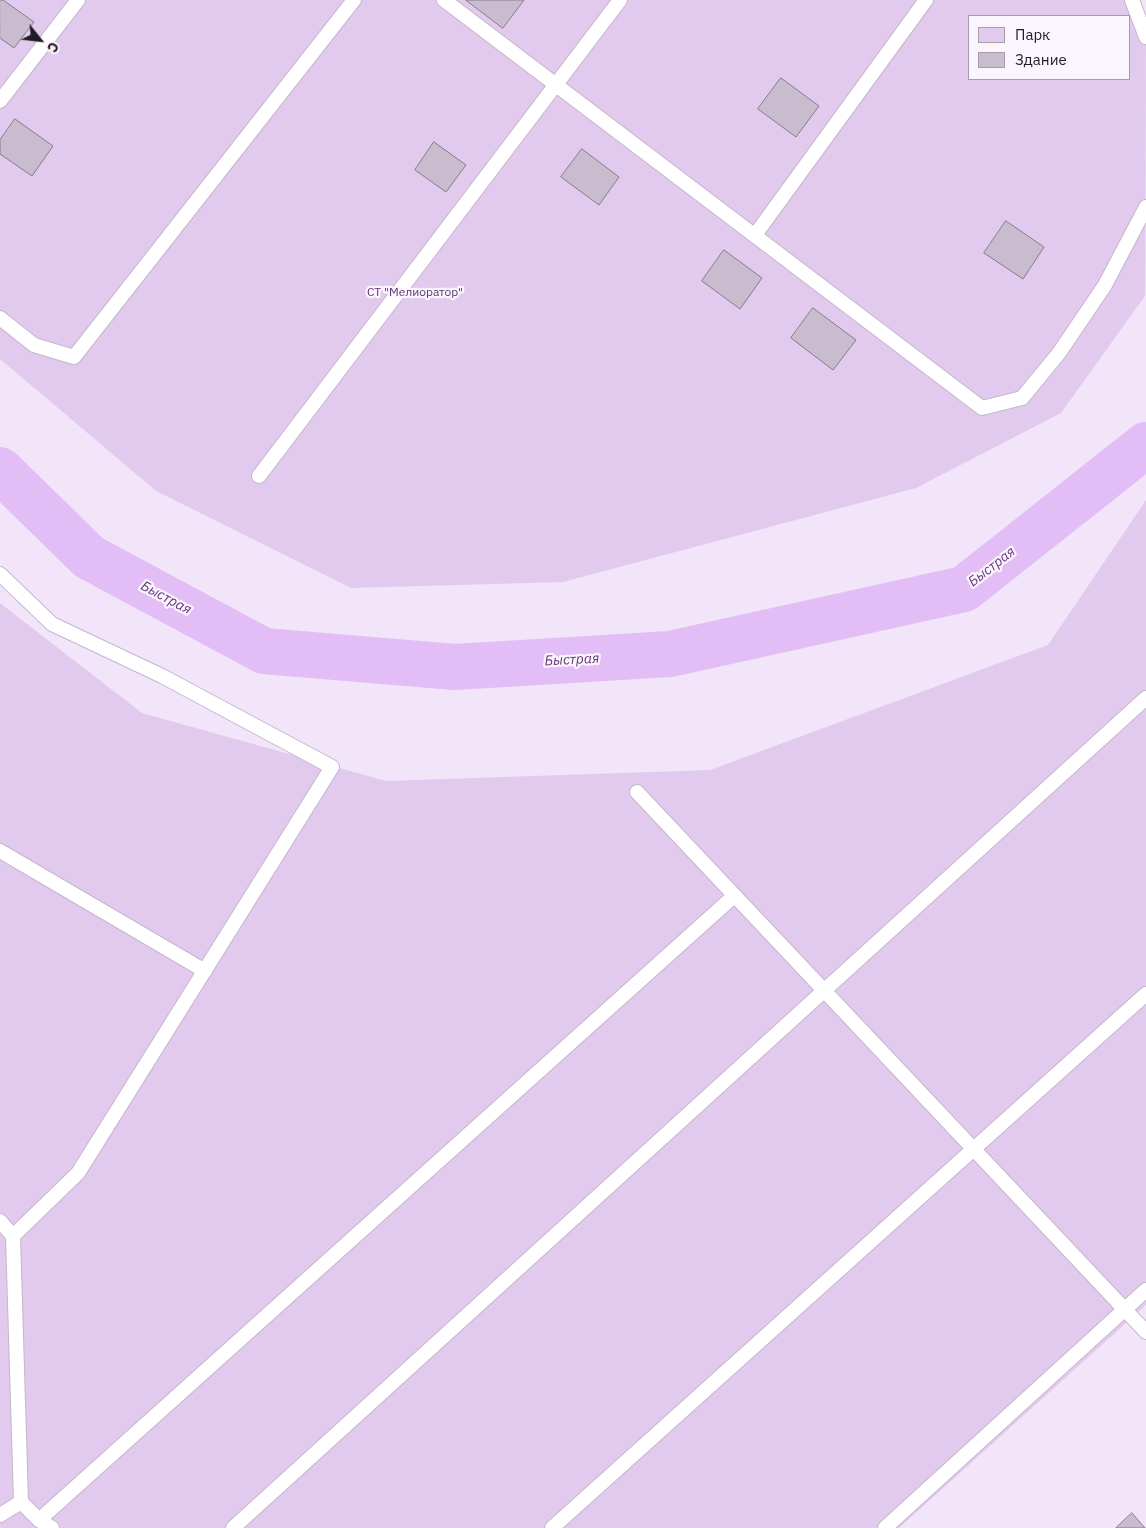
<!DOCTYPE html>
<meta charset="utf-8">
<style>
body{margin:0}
#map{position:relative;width:1146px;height:1528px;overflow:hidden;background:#f2e5f9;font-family:"IBM Plex Sans",sans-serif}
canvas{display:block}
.legend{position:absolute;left:968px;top:15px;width:162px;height:65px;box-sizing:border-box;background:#fbf6fe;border:1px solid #a39fa6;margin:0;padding:6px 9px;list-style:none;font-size:15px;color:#201c23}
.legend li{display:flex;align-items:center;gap:10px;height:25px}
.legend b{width:25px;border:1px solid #a39fa6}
.north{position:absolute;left:15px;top:15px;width:50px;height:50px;-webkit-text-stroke:4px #fbf6fe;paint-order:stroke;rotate:119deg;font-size:14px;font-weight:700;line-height:20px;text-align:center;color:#201c23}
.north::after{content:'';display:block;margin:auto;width:18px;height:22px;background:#201c23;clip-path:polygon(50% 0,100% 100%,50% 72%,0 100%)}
</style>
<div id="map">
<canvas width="1146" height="1528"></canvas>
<ul class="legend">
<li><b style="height:14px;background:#e1caee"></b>Парк</li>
<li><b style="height:14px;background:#c9bccf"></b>Здание</li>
</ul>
<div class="north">С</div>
</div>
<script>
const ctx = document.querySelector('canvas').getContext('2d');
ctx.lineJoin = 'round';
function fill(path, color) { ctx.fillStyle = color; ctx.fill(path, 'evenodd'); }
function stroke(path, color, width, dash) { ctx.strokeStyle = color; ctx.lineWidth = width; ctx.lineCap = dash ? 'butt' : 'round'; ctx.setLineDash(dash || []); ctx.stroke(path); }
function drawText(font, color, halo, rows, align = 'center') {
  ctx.font = font + ' "IBM Plex Sans",sans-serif'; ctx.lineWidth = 4.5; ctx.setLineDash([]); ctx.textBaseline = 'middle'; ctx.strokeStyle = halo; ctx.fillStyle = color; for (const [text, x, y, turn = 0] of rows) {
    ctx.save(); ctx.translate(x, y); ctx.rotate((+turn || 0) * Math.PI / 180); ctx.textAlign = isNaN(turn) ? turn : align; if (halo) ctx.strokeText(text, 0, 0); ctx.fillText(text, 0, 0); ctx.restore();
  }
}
const green = new Path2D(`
 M0 0H1129L1146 40 1145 296 1061 413 916 488 563 582 351 588 156 491 0 359ZM970 16H1130V79H970Z
 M1146 500V1305L899 1528H0V603L142 713 386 781 710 770 1048 645Z`);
const river = new Path2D(`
 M0 470 89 557 264 651 455 667 670 654 964 589 1146 445`);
const building = new Path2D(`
 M0 0H3L34 22 14 48 0 38Z
 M466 0H524L503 28Z
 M781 78 819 106 796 137 758 109Z
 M15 119 53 146 32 176 0 154V140Z
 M434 142 466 165 446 192 415 170Z
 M582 149 619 177 599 205 561 177Z
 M1006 221 1044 247 1023 279 984 253Z
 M724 250 762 278 740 309 702 281Z
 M813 308 856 340 833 370 791 338Z
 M1132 1513 1145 1528H1116Z`);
const lane = new Path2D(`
 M444 0 982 408 1022 398 1059 353 1105 285 1146 207
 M1132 0 1146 37
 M0 101 78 0
 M755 235 926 0
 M0 318 34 345 74 357 354 0
 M259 476 620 0
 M0 574 52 624 162 676 332 767 78 1173 13 1236 21 1502 39 1520 52 1528
 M637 792 1146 1332
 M0 851 205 971
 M0 1221 13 1236
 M0 1515 21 1502
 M39 1520 734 896
 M233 1528 1146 698
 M552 1528 1146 994
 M885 1528 1146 1290`);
const parkNames = [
 ["СТ \"Мелиоратор\"",415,293]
];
const waterNames = [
 ["Быстрая",992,567,-38],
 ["Быстрая",166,598,28],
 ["Быстрая",572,660,-3]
];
fill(green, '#e1caee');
stroke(river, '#e2bdf6', 46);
fill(building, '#c9bccf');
stroke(building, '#867b8d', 1);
stroke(lane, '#c4b7cb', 16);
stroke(lane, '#fff', 14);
drawText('12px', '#5e3073', '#fbf6fe', parkNames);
drawText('italic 14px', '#64367a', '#fbf6fe', waterNames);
</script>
